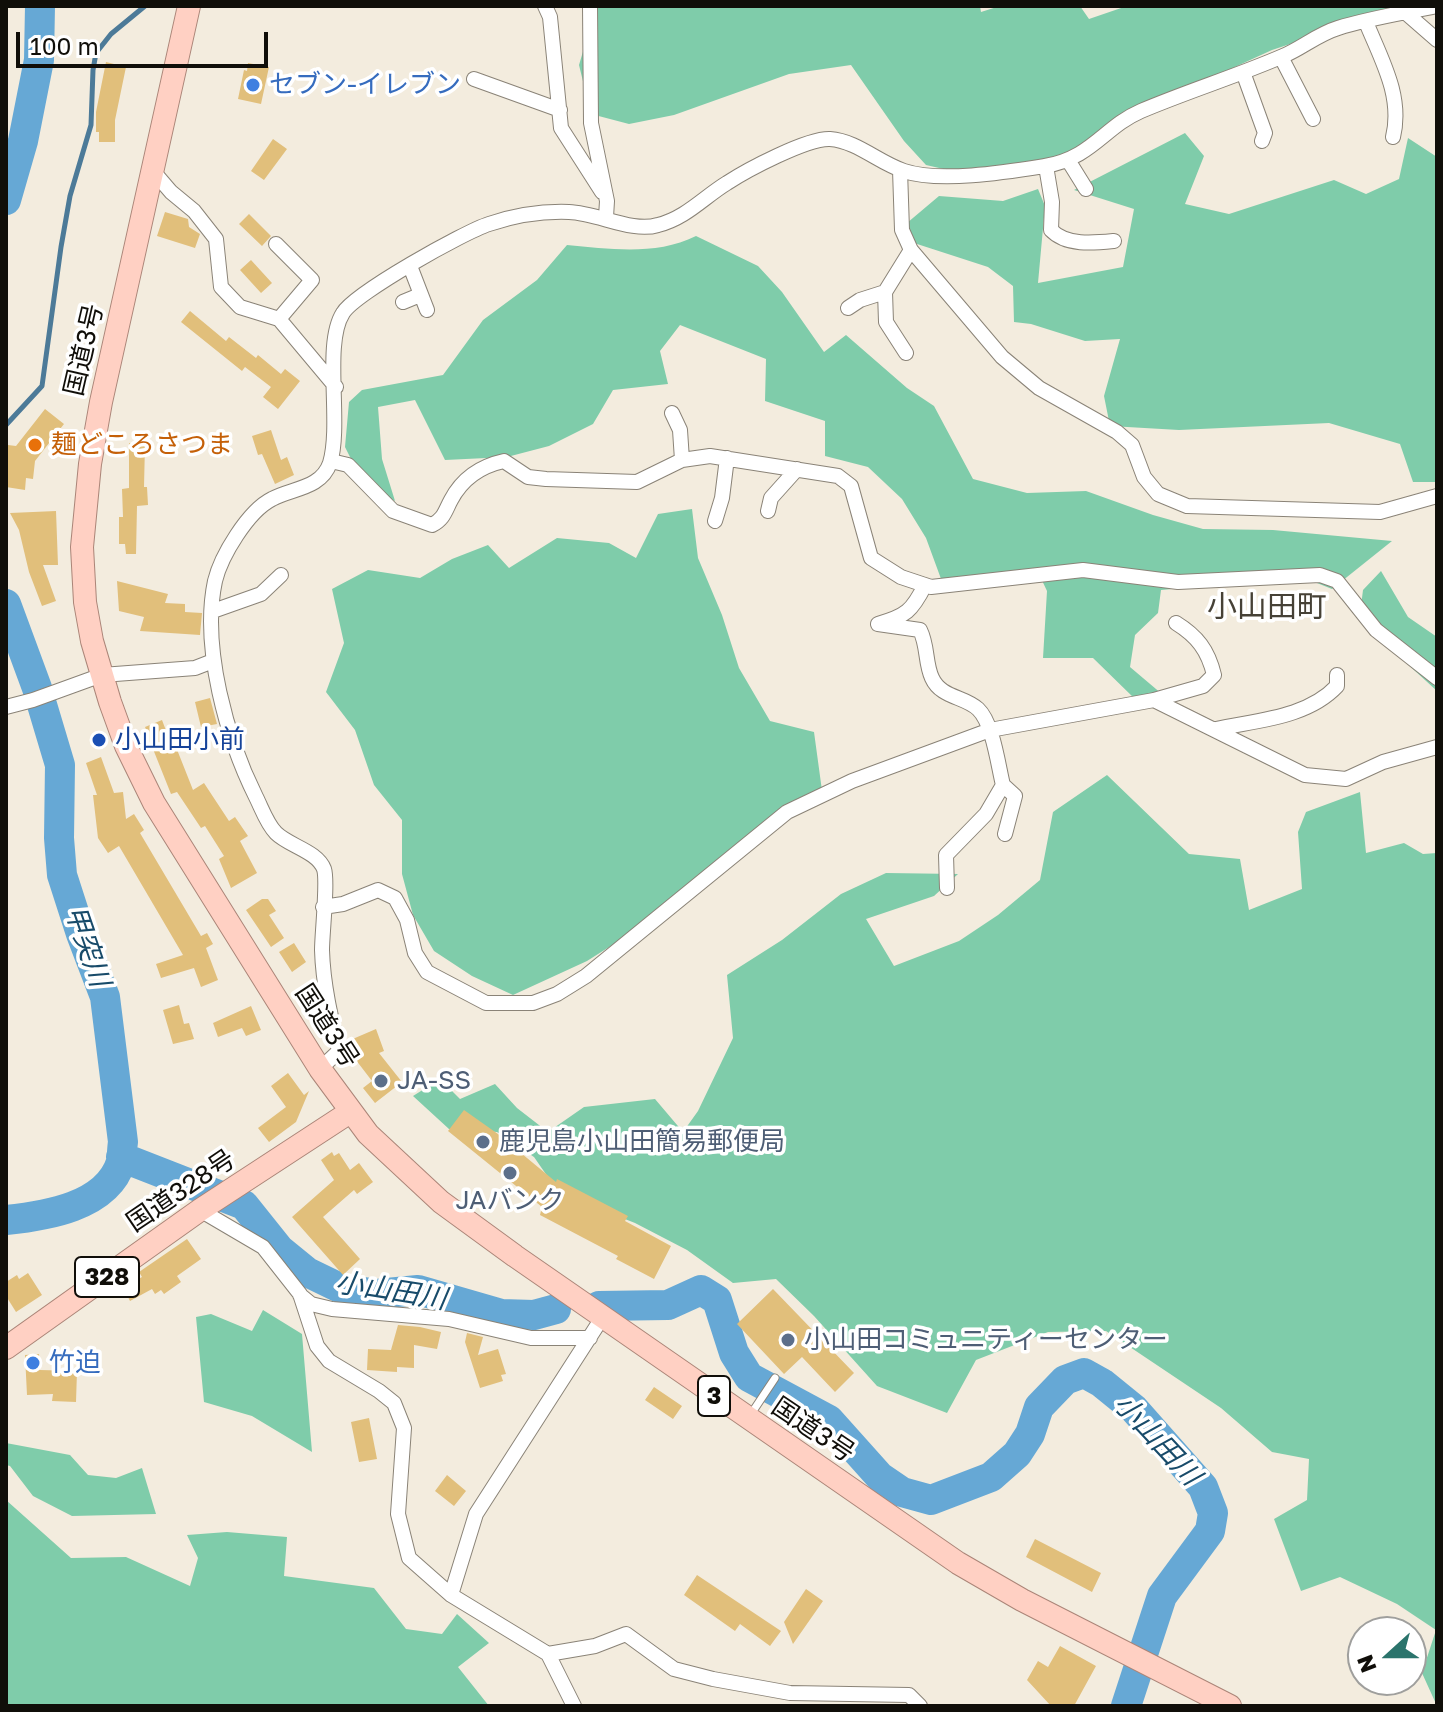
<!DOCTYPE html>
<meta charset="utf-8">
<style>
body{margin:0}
#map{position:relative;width:1443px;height:1712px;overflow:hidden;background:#f3ecde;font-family:"Golos Text",sans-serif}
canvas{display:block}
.frame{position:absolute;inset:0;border:8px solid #100e09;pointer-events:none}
.north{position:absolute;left:1347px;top:1616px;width:80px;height:80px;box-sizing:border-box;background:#fff;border:2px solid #9f9f9d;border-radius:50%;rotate:249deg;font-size:22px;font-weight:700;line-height:32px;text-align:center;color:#100e09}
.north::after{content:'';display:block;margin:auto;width:28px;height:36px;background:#2b746c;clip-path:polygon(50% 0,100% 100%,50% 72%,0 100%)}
.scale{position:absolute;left:16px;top:32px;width:252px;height:36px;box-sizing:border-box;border:4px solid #100e09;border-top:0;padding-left:10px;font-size:24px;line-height:28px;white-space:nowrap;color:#100e09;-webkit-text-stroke:6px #fff;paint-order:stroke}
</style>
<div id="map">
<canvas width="1443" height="1712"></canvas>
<div class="frame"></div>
<div class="north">N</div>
<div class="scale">100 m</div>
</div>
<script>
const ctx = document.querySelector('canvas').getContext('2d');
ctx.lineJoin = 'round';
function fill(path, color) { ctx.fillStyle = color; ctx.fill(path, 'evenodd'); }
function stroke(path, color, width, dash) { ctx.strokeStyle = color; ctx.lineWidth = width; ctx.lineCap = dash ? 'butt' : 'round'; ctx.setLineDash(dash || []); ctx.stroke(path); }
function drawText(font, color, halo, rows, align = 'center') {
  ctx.font = font + ' "Golos Text","Noto Sans JP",sans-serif'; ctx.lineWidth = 7; ctx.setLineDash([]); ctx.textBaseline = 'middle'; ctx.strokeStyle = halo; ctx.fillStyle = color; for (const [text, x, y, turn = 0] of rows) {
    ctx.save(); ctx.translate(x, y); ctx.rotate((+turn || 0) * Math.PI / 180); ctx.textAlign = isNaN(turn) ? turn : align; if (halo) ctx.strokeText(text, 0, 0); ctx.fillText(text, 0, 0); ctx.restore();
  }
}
const green = new Path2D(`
 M587 6H980L981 12 1000 6H1080L1089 19 1127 6H1437L1360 21 1272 50 1143 109 1067 155 1026 169 961 173 926 165 904 141 851 65 789 74 674 115 629 124 591 114 579 65 590 28Z
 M1185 133 1204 156 1185 204 1229 214 1334 180 1366 194 1399 179 1408 138 1437 157V482H1413L1400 444 1329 423 1179 430 1110 426 1104 396 1120 339 1085 341 1031 324 1014 322 1013 286 988 267 914 243 907 223 939 196 1003 201 1038 189 1045 206 1038 283 1123 267 1134 209 1074 190Z
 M696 236 758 266 782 292 824 352 846 335 907 388 934 406 973 479 1027 493 1086 491 1153 515 1203 529 1273 530 1392 541 1332 589 1302 577 1161 590 1158 613 1135 635 1130 667 1169 700 1135 699 1093 658H1043L1047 591 1039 574 944 587 926 538 902 499 868 467 825 456V421L765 401 766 359 680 325 660 351 668 384 613 390 593 424 549 446 507 457 445 460 415 400 378 407 382 459 395 501 374 489 358 473 345 447 349 402 362 390 443 375 483 320 537 280 567 245C610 249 656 256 696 236Z
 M692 509 698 558 722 615 739 668 770 721 814 732 823 798 728 856 636 930 587 961 513 995 472 976 434 951 413 915 402 874V820L374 785 355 730 326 692 344 643 332 589 368 570 420 578 452 559 488 545 509 568 557 538 609 543 636 558 658 514Z
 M1381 571 1408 617 1437 637V691L1402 659 1360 614 1363 590Z
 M1107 775 1189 854 1240 859 1249 910 1302 889 1298 832 1306 812 1360 792 1366 853 1404 843 1423 854 1437 853V1706L1422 1673 1436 1630 1397 1604 1340 1577 1301 1591 1274 1519 1307 1500 1309 1459 1272 1452 1221 1408 1106 1331 1048 1332 976 1360 947 1413 877 1386 814 1316 776 1279 733 1283 687 1250 635 1223 559 1193 534 1157 497 1132 449 1129 413 1096 440 1079 460 1099 495 1084 517 1108 548 1132 584 1107 655 1099 683 1132 698 1111 733 1038 727 975 782 940 841 894 886 873 958 874 934 896 866 919 894 966 959 941 998 915 1040 880 1053 812Z
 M263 1310 302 1334 312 1452 252 1416 204 1402 196 1317 211 1314 252 1331Z
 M6 1443 70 1455 88 1475 116 1478 142 1468 156 1514 72 1516 33 1496 10 1466 6 1465Z
 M6 1500 71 1558 126 1557 190 1586 198 1558 187 1535 227 1532 287 1537 284 1576 374 1588 406 1629 442 1634 457 1614 489 1643 458 1667 489 1706H6Z`);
const stream = new Path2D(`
 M6 425 42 386 61 247 70 196 91 125 93 70 96 53 111 34 145 6`);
const river = new Path2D(`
 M6 200 23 141 39 60 40 6
 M6 604 37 688 60 765 59 838 62 875 81 934 105 997 123 1142C122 1148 122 1156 121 1162 107 1207 45 1216 6 1220
 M121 1157 244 1205 280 1250 307 1272 340 1288 376 1294 418 1290 501 1314 534 1315 556 1309
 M599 1306 668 1305 701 1290 717 1300 734 1353 749 1377 829 1420 880 1477 902 1492 931 1500 991 1477 1017 1454 1030 1434 1039 1407 1065 1380 1084 1373 1102 1383 1134 1409 1203 1487 1213 1513 1210 1531 1162 1596 1126 1706`);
const building = new Path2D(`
 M106 62 126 67 115 120V142H99V132H96V112Z
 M248 63 269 67 261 104 238 99 244 70 247 71Z
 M273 139 287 149 264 180 251 171Z
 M165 212 188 219 189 227 200 234 195 248 157 236Z
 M249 214 271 236 262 246 239 224Z
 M251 260 272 283 261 293 240 270Z
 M190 311 226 341 229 337 256 358 258 355 281 374 285 369 300 381 278 409 263 397 271 387 245 367 242 371 181 322Z
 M45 409 64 424 35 461 33 479 26 478 25 490 6 487 8 445 16 446Z
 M271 430 281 460 287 457 294 475 275 484 262 454 258 455 252 436Z
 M129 443 145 444 144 487H147L148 505 137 506 136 554H126L125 544H119V517H123L122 489 129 488Z
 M56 511 58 565H43L56 601 42 606 29 572 19 530 10 513Z
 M117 581 168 594 165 603 185 604V612L202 613 200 635 140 631 144 617 119 611Z
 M210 698 217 724 201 727 195 702Z
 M162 720 173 749 176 747 193 790 204 783 229 821 235 817 248 836 240 841 257 873 231 888 219 859 224 856 205 826 201 828 177 792 171 794 153 749 151 750 145 735 148 734 145 727Z
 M101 757 114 793 123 792 126 819 134 814 144 830 140 833 201 936 207 933 213 944 206 948 218 980 201 987 194 968 161 978 156 964 183 955 119 846 108 853 98 838 93 795H97L86 763Z
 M262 899H268L276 911 269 915 284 938 271 947 246 910Z
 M294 943 306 962 292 972 279 952Z
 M179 1005 184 1024 189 1023 194 1039 173 1044 163 1010Z
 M251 1006 261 1030 246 1036 242 1028 218 1037 213 1023Z
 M376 1029 384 1051 379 1053 402 1082 375 1103 363 1088 372 1081 349 1051 351 1050 348 1041Z
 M288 1073 304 1095 309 1091 296 1122 269 1142 258 1128 286 1107 271 1086Z
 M464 1110 498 1134 556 1182 557 1179 628 1216 625 1221 671 1246 654 1279 616 1259 618 1256 540 1215 542 1207 448 1131Z
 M332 1152 334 1156 339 1153 350 1170 359 1163 373 1182 357 1194 354 1190 323 1217 360 1259 343 1275 292 1217 334 1180 321 1160Z
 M187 1239 201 1259 177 1276 181 1282 164 1294 161 1290 155 1294 152 1289 130 1301 123 1287 142 1277 139 1272Z
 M28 1273 42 1295 16 1312 6 1296V1282L17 1275 19 1279Z
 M773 1289 854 1373 835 1392 802 1357 784 1374 737 1324Z
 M398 1325 420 1327 441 1332 437 1349 414 1345V1368L397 1367V1372L367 1370 368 1349 391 1350Z
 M467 1333 483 1337 478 1355 498 1349 506 1374 501 1375 503 1381 480 1388 465 1342Z
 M39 1354 40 1370 77 1371 76 1402 52 1401 53 1394 27 1395 25 1355Z
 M654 1387 682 1406 673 1419 645 1400Z
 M369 1418 377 1459 359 1462 351 1422Z
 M447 1475 466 1491 454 1506 435 1491Z
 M1035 1539 1101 1573 1092 1592 1026 1557Z
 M697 1575 781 1631 770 1646 740 1624 735 1631 684 1595Z
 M806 1589 823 1601 793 1644 784 1622Z
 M1060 1646 1096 1666 1074 1706H1051L1027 1680 1038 1661 1048 1667Z`);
const service = new Path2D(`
 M751 1414 775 1378`);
const minor = new Path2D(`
 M545 6 550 17 561 128 602 192
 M590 6 591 123 607 201 606 217
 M1406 13 1437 40
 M1366 22C1381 59 1403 96 1393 137
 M1281 57 1313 119
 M1243 72 1265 133 1262 141
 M474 79 560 110
 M1068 160 1086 189
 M1046 166 1052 202 1051 230C1066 246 1094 243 1114 241
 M900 170 902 230 911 250 1002 357 1039 388 1117 432 1132 445 1144 477 1158 494 1187 506 1380 512 1437 496
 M153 171 171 192 194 211 216 239 221 287 240 307 279 319 336 387
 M276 244 312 280 279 319
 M410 266 427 310
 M403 302 420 295
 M848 308 860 300 885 292
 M906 353 886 322 885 292 911 250
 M672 413 680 430 682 460
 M331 461 348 465 393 511 432 525C444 519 445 511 451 500 462 479 481 466 504 461L528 477 546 479 637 482 682 460 710 456 838 476 851 486 871 558 901 577 931 587 1083 570 1178 582 1320 575 1337 581 1376 630 1437 678
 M768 511 771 498 797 469
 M715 521 722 498 727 458
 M925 585C912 611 906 616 878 624L920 630C928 646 925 663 932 678 941 698 964 696 978 709 993 723 998 765 1003 785L986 814 946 855 947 888
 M213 611 261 594 281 575
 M1154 700 1203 686 1214 675C1208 650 1197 636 1176 623
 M6 707 33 700 102 675 195 668 213 661
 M1216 729C1257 720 1307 718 1337 686V675
 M1003 785 1015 796 1005 834
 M323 907 343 904 378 890 395 898 407 920 415 953 427 972 486 1003H533L557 994 586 976 787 812 852 781 990 730 1154 700 1305 775 1346 779 1383 762 1437 747
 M320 1069 339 1051C331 1018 323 985 322 950 322 934 328 881 324 869 317 851 289 846 276 833 267 824 262 809 256 797 227 739 201 647 215 581 221 556 248 511 272 499 292 488 321 489 330 463 342 423 323 344 343 313 355 293 464 232 489 224 516 215 542 211 569 212 598 213 632 233 658 225 686 218 704 197 727 183 747 170 807 138 830 139 857 141 879 163 904 171 940 183 1007 172 1045 166 1092 158 1104 127 1141 111 1188 91 1237 76 1283 56 1302 48 1318 34 1338 28 1370 18 1404 13 1437 6
 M200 1210 263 1247 300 1294 317 1346 329 1361 379 1391 394 1403 404 1428 398 1514 409 1558 451 1595 548 1654 574 1706
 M300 1295 311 1304 332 1309 449 1319 531 1338H590
 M451 1595 476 1514 602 1318
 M548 1654 595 1646 626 1634 674 1669 713 1679 790 1693 909 1695 920 1706`);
const trunk = new Path2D(`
 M189 6 101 402 90 464 82 547 85 602 92 641 110 702 126 746 154 803 320 1069 368 1134 441 1202 515 1256 958 1563 1022 1600 1230 1706
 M6 1348 200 1210 350 1112`);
const markers = [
 [253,85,8,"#3f7fe0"],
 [35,445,8,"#e8710a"],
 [99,740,8,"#1a4fb4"],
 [381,1081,8,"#5c6f8a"],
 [483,1142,8,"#5c6f8a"],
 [510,1173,8,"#5c6f8a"],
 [788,1340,8,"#5c6f8a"],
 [33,1363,8,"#3f7fe0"]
];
const shields = [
 [107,1277,64],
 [714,1396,32]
];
const shieldNames = [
 ["328",107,1277],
 ["3",714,1396]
];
const shopNames = [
 ["セブン-イレブン",269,85],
 ["竹迫",49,1363]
];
const streetNames = [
 ["国道3号",84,350,-77],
 ["国道3号",327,1026,57],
 ["国道328号",181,1191,-34],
 ["国道3号",813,1430,34]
];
const foodNames = [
 ["麺どころさつま",51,445]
];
const transitNames = [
 ["小山田小前",115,740]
];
const serviceNames = [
 ["JA-SS",397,1081],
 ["鹿児島小山田簡易郵便局",499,1142],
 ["JAバンク",510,1201,"center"],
 ["小山田コミュニティーセンター",804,1340]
];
const waterNames = [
 ["甲突川",87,946,71],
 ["小山田川",391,1291,9],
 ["小山田川",1157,1440,47]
];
const quarterNames = [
 ["小山田町",1267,607]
];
fill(green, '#7fccaa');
stroke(stream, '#4c7a98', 5);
stroke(river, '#66a8d5', 30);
fill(building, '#e1bf7b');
stroke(service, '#8a8377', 9);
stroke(minor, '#8a8377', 16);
stroke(trunk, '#ab8578', 24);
stroke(service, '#fff', 7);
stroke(minor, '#fff', 14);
stroke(trunk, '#ffd0c3', 22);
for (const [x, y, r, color] of markers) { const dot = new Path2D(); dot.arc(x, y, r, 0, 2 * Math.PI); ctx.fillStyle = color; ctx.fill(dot); stroke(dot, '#fff', 3); }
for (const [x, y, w] of shields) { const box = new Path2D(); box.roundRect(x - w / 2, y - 20, w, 40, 6); ctx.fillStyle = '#fff'; ctx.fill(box); stroke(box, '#100e09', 2); }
drawText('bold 24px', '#100e09', null, shieldNames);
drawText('26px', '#366cbe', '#fff', shopNames, 'left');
drawText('26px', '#100e09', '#fff', streetNames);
drawText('26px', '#c56008', '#fff', foodNames, 'left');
drawText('26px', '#164399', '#fff', transitNames, 'left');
drawText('26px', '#4e5e75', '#fff', serviceNames, 'left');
drawText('italic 28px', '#184b6a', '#fff', waterNames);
drawText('30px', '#464136', '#fff', quarterNames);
</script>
